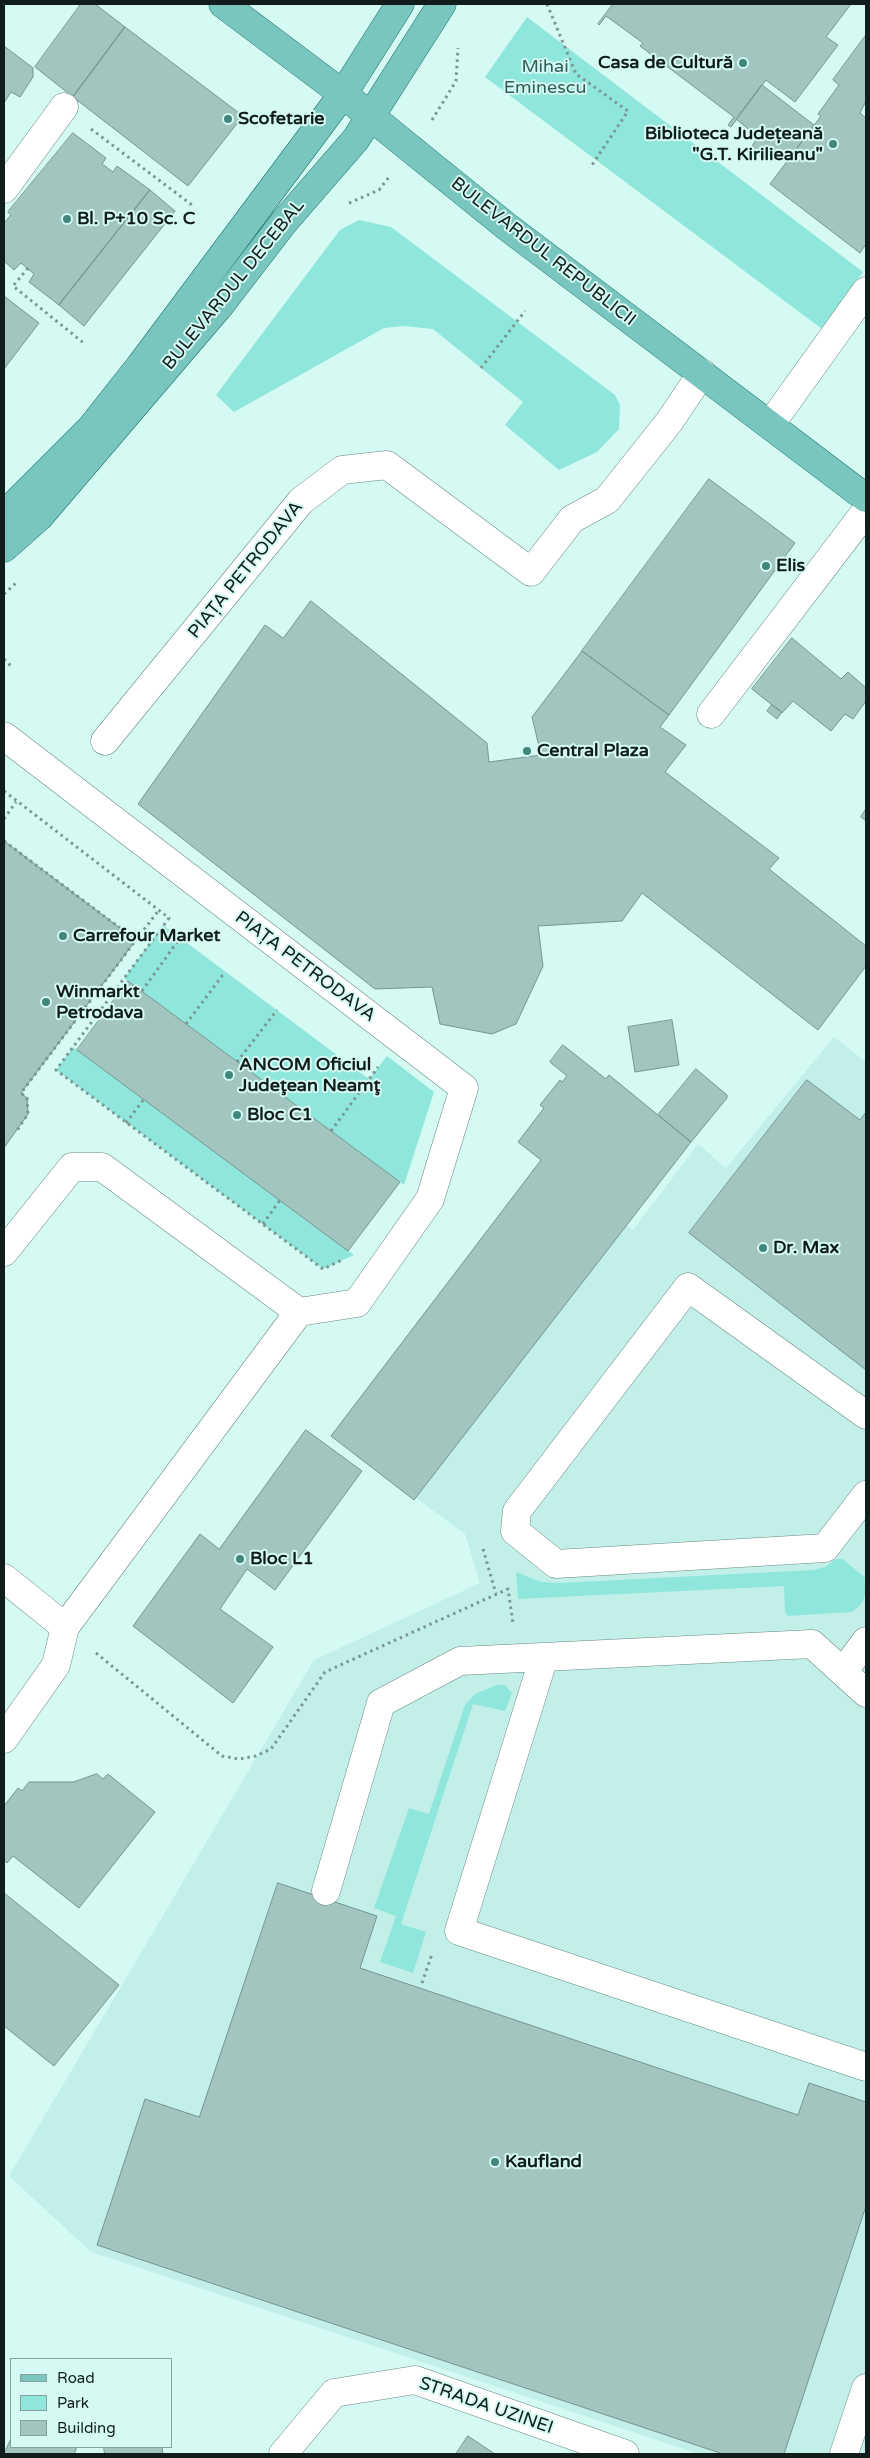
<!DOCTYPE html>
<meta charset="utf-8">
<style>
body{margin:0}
#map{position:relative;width:870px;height:2458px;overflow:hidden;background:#d5f9f3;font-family:"Varela Round",sans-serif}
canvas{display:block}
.frame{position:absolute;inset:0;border:5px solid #101d1b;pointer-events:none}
.legend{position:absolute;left:10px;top:2358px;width:162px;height:90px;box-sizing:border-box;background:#d5f9f3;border:1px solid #86a19d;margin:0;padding:6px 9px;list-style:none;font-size:15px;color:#101d1b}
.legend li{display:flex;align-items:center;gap:10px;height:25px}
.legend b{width:25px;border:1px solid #86a19d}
</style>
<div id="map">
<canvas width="870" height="2458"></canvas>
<div class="frame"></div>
<ul class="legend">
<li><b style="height:6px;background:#79c6be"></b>Road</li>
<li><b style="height:14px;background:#8ee7da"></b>Park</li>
<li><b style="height:14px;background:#a3c5bf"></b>Building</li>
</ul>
</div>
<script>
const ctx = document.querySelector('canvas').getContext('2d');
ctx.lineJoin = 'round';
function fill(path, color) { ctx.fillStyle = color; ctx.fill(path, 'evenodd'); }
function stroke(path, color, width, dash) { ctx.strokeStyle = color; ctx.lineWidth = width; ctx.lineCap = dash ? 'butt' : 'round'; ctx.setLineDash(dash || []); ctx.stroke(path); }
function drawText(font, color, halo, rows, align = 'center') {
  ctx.font = font + ' "Varela Round",sans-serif'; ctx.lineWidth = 4; ctx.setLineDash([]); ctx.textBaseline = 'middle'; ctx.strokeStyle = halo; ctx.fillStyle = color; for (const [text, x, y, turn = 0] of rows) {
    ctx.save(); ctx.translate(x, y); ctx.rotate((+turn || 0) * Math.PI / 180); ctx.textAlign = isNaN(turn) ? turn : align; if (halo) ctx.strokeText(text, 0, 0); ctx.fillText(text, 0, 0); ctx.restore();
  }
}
const built = new Path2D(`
 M834 1037 866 1062V2454H699L91 2252 9 2176 314 1660 480 1583 465 1534 331 1436 541 1160 633 1230 698 1144 726 1168Z`);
const green = new Path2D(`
 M527 17 863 272 822 329 485 77Z
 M359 220 391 227 615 395 620 405 619 429 597 452 559 470 505 425 523 402 433 329 404 326 384 328 234 412 216 395 340 230Z
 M163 925 369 1079 387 1056 434 1092 404 1185 124 978Z
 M73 1047 354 1255 323 1269 56 1070Z
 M836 1559H842L866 1578C866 1594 867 1603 851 1612L788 1616 785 1613 784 1586 518 1599 516 1572 541 1582 560 1583 813 1570 825 1567Z
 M497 1685H505L512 1693 505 1711 473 1704 401 1924 426 1932 413 1973 380 1962 396 1916 374 1908 409 1808 429 1814 465 1705 475 1694Z`);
const building = new Path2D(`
 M81 4H95L125 27 73 97 35 67Z
 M613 4H851L826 37 838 45 795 102 766 80 731 127 728 125 734 117 640 46 643 43 606 16 599 25 598 24Z
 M125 27 243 116 188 186 73 97Z
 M866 35V101L860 113 866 118V244L860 253 770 184 821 116 818 114 839 85 833 80Z
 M4 46 33 68V77L20 97 11 92 4 103Z
 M762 85 814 125 787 162 773 151 768 158 752 146 758 137 736 119Z
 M73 133 106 158 102 164 113 172 117 166 150 190 59 305 29 282 34 274 21 263 14 270 4 261V223L11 215 8 212Z
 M150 190 175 211 84 326 59 305Z
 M4 296 39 323 4 369Z
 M709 479 795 543 669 715 582 651Z
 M311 601 487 743 489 762 541 755 532 717 582 651 669 715 660 727 686 745 665 772 779 858 769 869 866 946V966L818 1030 642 893 622 921 538 926 543 966 516 1024 492 1034 440 1024 432 987 375 989 138 804 265 625 283 638Z
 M792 638 841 679 848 672 866 688V701L853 719 845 714 831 731 793 701 782 713 752 689Z
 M772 705 782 712 777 719 767 711Z
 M866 809V821L861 817Z
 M4 841 136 940 21 1093 27 1098 28 1114 4 1148Z
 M128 981 400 1182 348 1251 77 1050Z
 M672 1020 679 1065 635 1072 628 1027Z
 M563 1045 606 1079 609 1075 691 1142 414 1500 331 1436 541 1160 518 1142 544 1108 540 1105 560 1080 562 1082 567 1076 550 1062Z
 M696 1069 727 1095V1098L691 1142 658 1115Z
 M807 1080 860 1120 866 1112V1370L689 1233Z
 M306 1430 362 1471 275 1590 247 1569 220 1609 273 1647 233 1703 133 1626 200 1534 219 1549Z
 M97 1774 103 1779 108 1774 155 1812 79 1908 13 1856 7 1863 4 1860V1806L18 1788 22 1791 29 1782H73Z
 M278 1883 377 1916 360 1968 798 2115 809 2083 866 2102V2206L784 2454H723L97 2245 145 2099 199 2117Z
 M4 1893 119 1985 54 2066 4 2026Z
 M468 2436 495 2454H456Z
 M11 2439V2447H76V2450L74 2454H4Z
 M104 2447H162L163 2454H105Z`);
const path = new Path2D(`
 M547 4 576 74 628 111 590 168
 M432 120 456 81 458 48
 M91 129 192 205
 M349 203 379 190 389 177
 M28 268 13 286 85 344
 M481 368 525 311
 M4 594 16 583
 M4 659 12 667
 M4 791 169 918 56 1070 323 1269 342 1260
 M4 819 16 802
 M4 841 136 940 21 1093 27 1098 28 1114 16 1132
 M136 940 159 910
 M142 991 180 938
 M186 1024 225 972
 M237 1062 277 1010
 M126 1123 144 1099
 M331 1131 378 1067
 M263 1224 280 1200
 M483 1549 496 1594
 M96 1653 222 1756 239 1759 256 1756 271 1749 325 1672 508 1589 513 1623
 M422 1983 432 1954`);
const minor = new Path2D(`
 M4 189 64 107
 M770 425 866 291
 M711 714 866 511
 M4 736 464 1088 430 1199 357 1303 299 1312 65 1627 56 1665 4 1739
 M105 741 301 501 342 470 387 465 531 572 572 519 607 500 669 422 702 373
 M4 1252 72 1167H102L299 1312
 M866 1415 688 1287 517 1511 515 1531 556 1564 825 1548 866 1495
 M4 1578 65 1627
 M544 1657 459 1931 866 2067
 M843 1672 866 1641
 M326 1891 381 1703 460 1661 812 1644 866 1693
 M283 2454 334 2393 415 2380 625 2454
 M844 2454 866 2388`);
const major = new Path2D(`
 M223 4 343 94 506 226 866 498
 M4 515 91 428 140 366 343 94 400 4
 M4 548 39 517 221 304 284 222 356 139 442 4`);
const markers = [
 [743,63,5,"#41867d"],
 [228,119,5,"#41867d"],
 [833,144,5,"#41867d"],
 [67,219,5,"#41867d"],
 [766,566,5,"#41867d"],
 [527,751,5,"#41867d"],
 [63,936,5,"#41867d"],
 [46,1002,5,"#41867d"],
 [229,1075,5,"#41867d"],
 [237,1115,5,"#41867d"],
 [763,1248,5,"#41867d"],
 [240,1559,5,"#41867d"],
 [495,2162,5,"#41867d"]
];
const poiNames = [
 ["Casa de Cultură",733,63,"right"],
 ["Scofetarie",238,119],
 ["Biblioteca Județeană",823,134,"right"],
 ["\"G.T. Kirilieanu\"",823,155,"right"],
 ["Bl. P+10 Sc. C",77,219],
 ["Elis",776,566],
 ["Central Plaza",537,751],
 ["Carrefour Market",73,936],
 ["Winmarkt",56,992],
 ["Petrodava",56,1013],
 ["ANCOM Oficiul",239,1065],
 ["Judeţean Neamţ",239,1086],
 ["Bloc C1",247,1115],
 ["Dr. Max",773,1248],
 ["Bloc L1",250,1559],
 ["Kaufland",505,2162]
];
const parkNames = [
 ["Mihai",545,67],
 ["Eminescu",545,88]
];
const streetNames = [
 ["BULEVARDUL REPUBLICII",543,252,38],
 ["BULEVARDUL DECEBAL",234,285,-51],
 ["PIAȚA PETRODAVA",246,570,-51],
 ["PIAȚA PETRODAVA",305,967,37],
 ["STRADA UZINEI",486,2406,19]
];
fill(built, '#c2f0e8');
fill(green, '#8ee7da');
fill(building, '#a3c5bf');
stroke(building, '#759690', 1);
stroke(minor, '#688984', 29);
stroke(major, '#1a7268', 29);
stroke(path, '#7b9591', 3, [2.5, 4]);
stroke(minor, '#fff', 28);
stroke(major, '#79c6be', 28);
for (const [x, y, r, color] of markers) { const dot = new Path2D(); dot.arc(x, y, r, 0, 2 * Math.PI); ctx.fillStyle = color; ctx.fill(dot); stroke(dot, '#d5f9f3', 2); }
drawText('bold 18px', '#101d1b', '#d5f9f3', poiNames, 'left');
drawText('18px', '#2e5e57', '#d5f9f3', parkNames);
drawText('18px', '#101d1b', '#d5f9f3', streetNames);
</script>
